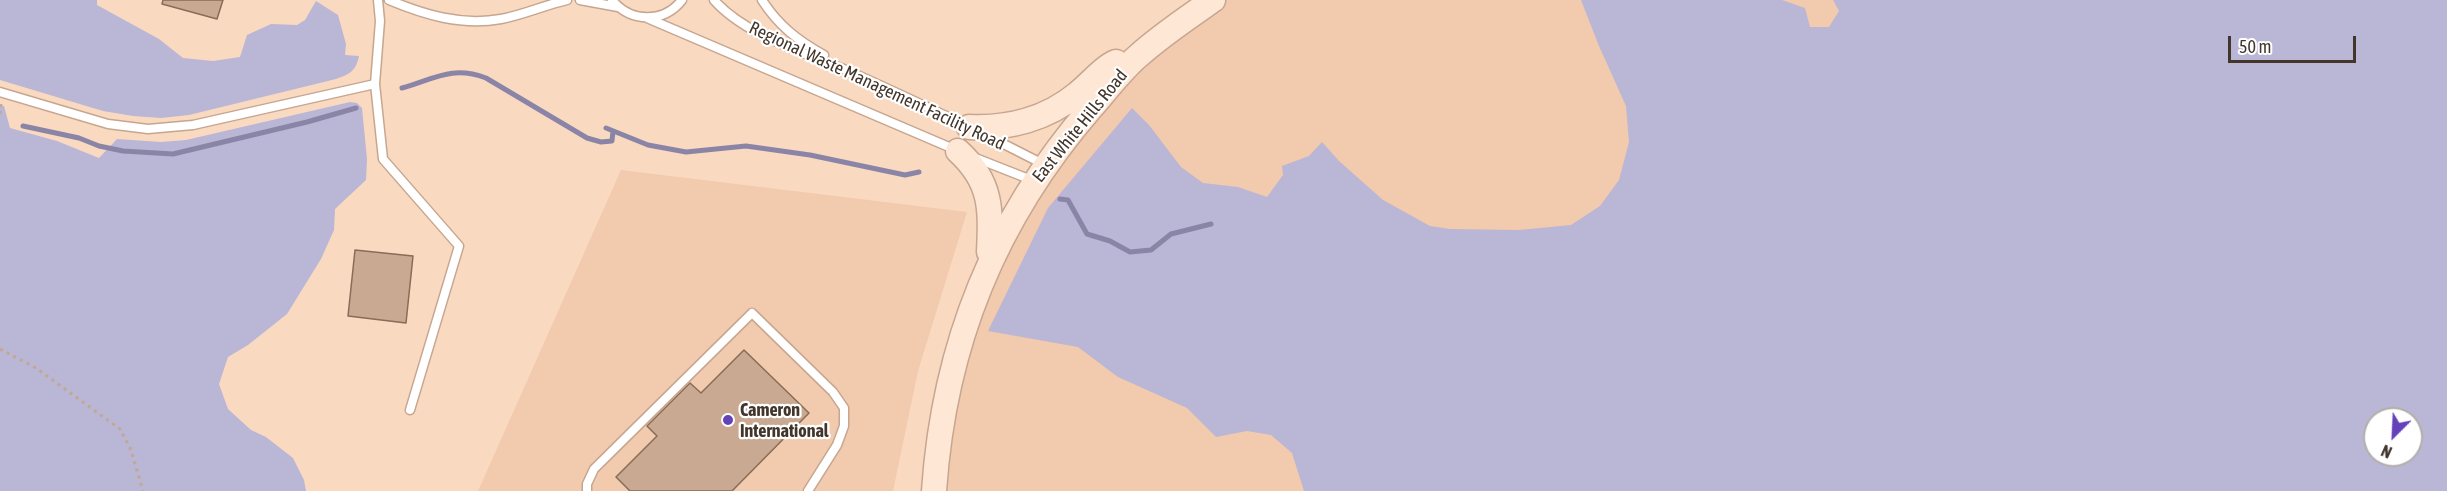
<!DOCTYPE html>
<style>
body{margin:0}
#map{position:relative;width:2447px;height:491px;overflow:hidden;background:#fad9c1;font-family:"Asap Condensed",sans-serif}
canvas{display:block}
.north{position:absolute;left:2363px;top:407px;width:60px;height:60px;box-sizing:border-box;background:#fff;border:2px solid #b3aeaa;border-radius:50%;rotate:204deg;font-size:16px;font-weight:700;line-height:24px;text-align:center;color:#42352b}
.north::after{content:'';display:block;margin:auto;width:21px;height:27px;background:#6442ba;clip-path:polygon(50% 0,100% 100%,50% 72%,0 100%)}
.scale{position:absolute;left:2228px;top:36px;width:128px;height:27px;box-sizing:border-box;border:3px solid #42352b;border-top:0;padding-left:8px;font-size:18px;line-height:21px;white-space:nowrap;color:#42352b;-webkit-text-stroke:4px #fff;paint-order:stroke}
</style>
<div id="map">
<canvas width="2447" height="491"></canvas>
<div class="north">N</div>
<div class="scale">50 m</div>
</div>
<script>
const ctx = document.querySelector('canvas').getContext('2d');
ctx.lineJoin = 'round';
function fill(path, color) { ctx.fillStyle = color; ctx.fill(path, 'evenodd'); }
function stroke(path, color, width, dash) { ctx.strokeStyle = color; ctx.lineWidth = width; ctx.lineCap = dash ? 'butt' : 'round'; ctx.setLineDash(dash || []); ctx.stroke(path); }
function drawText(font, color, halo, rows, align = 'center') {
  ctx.font = font + ' "Asap Condensed",sans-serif'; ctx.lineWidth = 4.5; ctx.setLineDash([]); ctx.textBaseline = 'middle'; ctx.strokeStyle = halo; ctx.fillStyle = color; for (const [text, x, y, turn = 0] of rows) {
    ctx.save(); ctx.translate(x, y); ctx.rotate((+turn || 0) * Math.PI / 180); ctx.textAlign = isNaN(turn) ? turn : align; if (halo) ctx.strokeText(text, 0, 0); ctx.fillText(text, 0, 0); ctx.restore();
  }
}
const built = new Path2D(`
 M1213 0H2447V491H934L956 362 1061 144ZM2375 419H2411V455H2375Z
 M621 170 967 212 918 371 893 491H478Z`);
const green = new Path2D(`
 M0 0H97V5L159 39 183 58 213 61 240 57 247 35 271 24 297 25 305 20 316 1 338 15 346 44 345 55 359 56C356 71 350 74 336 79L189 115 161 118 133 116 103 111 0 80Z
 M1581 0H1782L1805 8 1810 27H1829L1839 11 1833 0H2447V491H1304L1292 453 1271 435 1247 431 1216 437 1187 408 1118 377 1078 347 988 331 1048 208 1132 108 1149 125 1181 167 1203 183 1238 187 1267 197 1283 175 1282 166 1309 156 1322 142 1339 161 1383 200 1430 226 1450 229 1519 230 1571 225 1600 206 1619 180 1629 142 1626 106 1599 46ZM2375 419H2411V455H2375Z
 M350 102 357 103 362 108 367 159 366 180 335 209 334 230 321 259 287 314 248 345 228 357 219 384 228 409 251 430 266 437 293 458 304 480 306 491H0V106H4L10 128 57 141 99 158 117 139 161 142 186 140Z`);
const stream = new Path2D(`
 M402 88C434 79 452 65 486 78L587 138 601 142 612 141 613 131
 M23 126 79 138 99 146 123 151 173 154 307 122 356 108
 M606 128 648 145 686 152 746 146 810 155 905 175 919 172
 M1060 199 1068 200 1087 234 1110 241 1130 252 1151 250 1171 234 1211 224`);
const building = new Path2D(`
 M163 0H223L217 19 162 4Z
 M355 250 413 256 406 323 348 316Z
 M744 350 809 413 732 491H630L616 477 657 436 647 426 690 383 701 393Z`);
const path = new Path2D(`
 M0 114 1 104
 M0 349 36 368 120 429 131 450 143 491`);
const service = new Path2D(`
 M378 0 380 21 375 84 383 159 459 246 410 410
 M389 0C425 15 461 26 501 19 523 15 545 5 567 0
 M580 0 618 7
 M612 0C631 23 664 23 682 0
 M714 0C745 35 803 52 846 70 887 88 927 107 967 126
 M762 0C778 25 798 41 824 55
 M647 18 956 150
 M0 92 108 124 148 129 193 125 375 84
 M984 134 1045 165
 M973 157 1034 181
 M587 491V484L594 469 752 313 833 392 844 408V426L837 445 808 491`);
const secondary = new Path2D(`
 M969 127C1008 129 1047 119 1077 94 1090 84 1102 68 1116 62
 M958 151C992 182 991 209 989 252
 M934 491C944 344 995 219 1091 108 1106 91 1120 72 1137 57 1160 36 1187 18 1213 0`);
const markers = [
 [728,420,6,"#6442ba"]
];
const streetNames = [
 ["Regional Waste Management Facility Road",877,86,25],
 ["East White Hills Road",1080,126,-51]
];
const poiNames = [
 ["Cameron",740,410],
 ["International",740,431]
];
fill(built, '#f2caae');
fill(green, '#bab6d5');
stroke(stream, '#8a85a7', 5);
fill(building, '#c9a992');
stroke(building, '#896c57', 1.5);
stroke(service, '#c6a690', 11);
stroke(secondary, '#c6a690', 27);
stroke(path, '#c2a793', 3, [3, 4.5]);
stroke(service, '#fff', 8);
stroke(secondary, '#ffe7d5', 24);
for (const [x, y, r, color] of markers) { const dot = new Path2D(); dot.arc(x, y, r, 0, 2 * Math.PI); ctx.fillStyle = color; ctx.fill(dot); stroke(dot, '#fff', 2); }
drawText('18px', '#42352b', '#fff', streetNames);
drawText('bold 18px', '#42352b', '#fff', poiNames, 'left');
</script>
